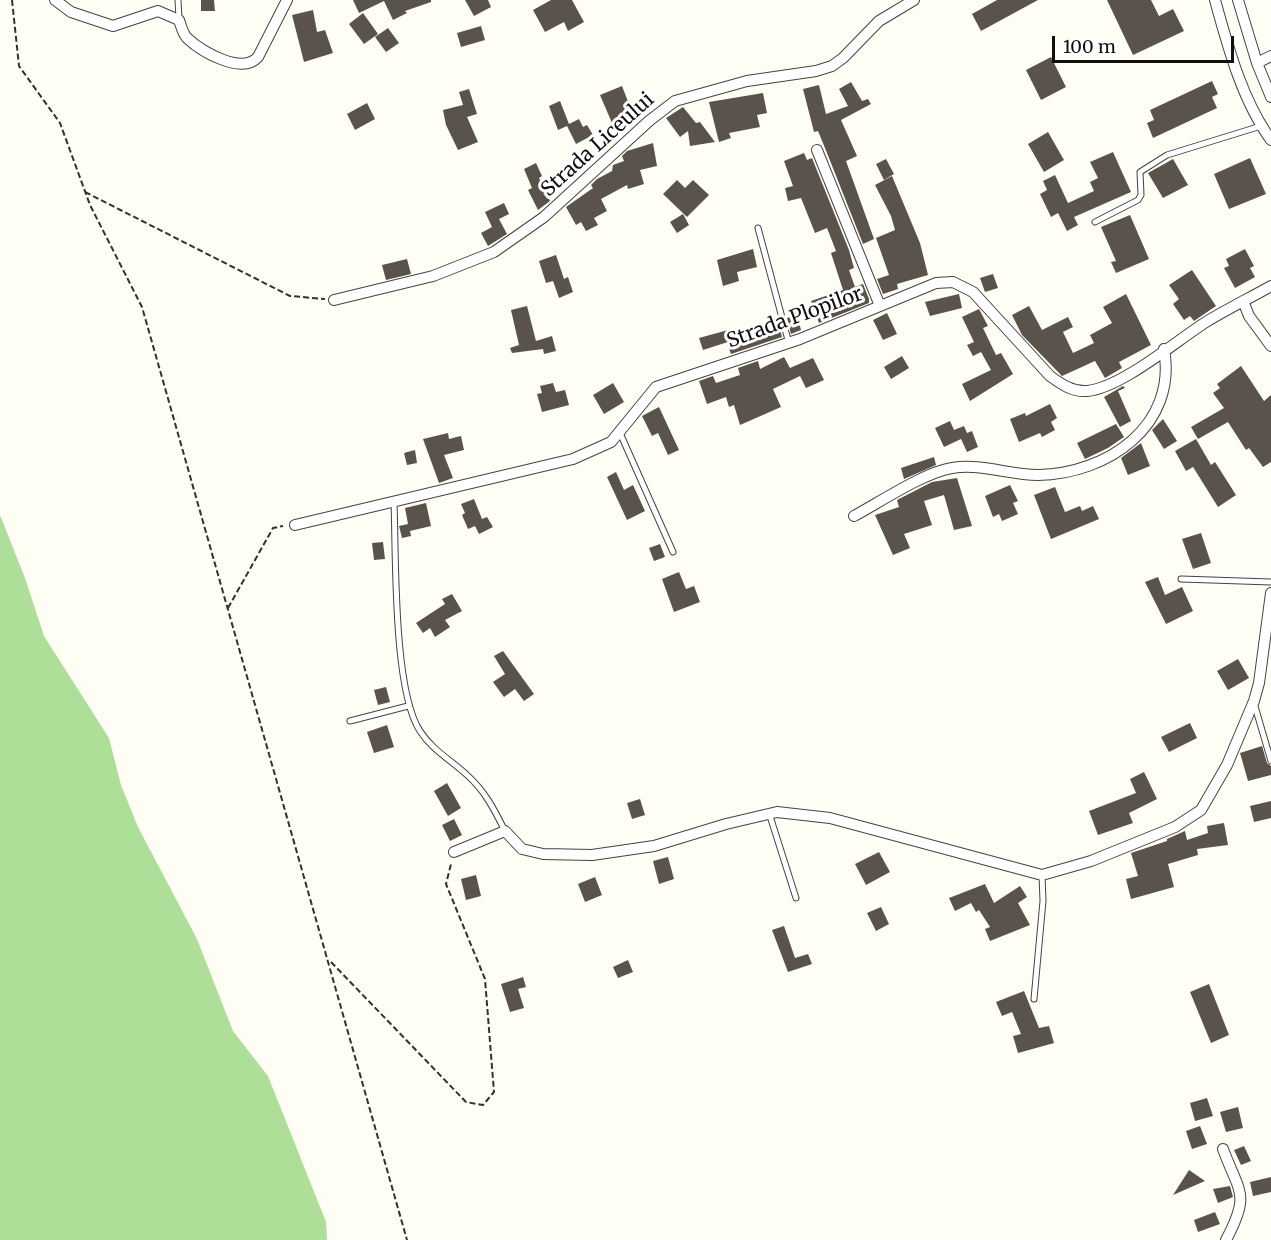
<!DOCTYPE html>
<style>
body{margin:0}
#map{position:relative;width:1271px;height:1240px;overflow:hidden;background:#fffef4;font-family:Merriweather,serif}
canvas{display:block}
.scale{position:absolute;left:1052px;top:36px;width:182px;height:27px;box-sizing:border-box;border:3px solid #101010;border-top:0;padding-left:8px;font-size:18px;line-height:21px;white-space:nowrap;color:#101010;-webkit-text-stroke:4px #fff;paint-order:stroke}
</style>
<div id="map">
<canvas width="1271" height="1240"></canvas>
<div class="scale">100 m</div>
</div>
<script>
const ctx = document.querySelector('canvas').getContext('2d');
ctx.lineJoin = 'round';
function fill(path, color) { ctx.fillStyle = color; ctx.fill(path, 'evenodd'); }
function stroke(path, color, width, dash) { ctx.strokeStyle = color; ctx.lineWidth = width; ctx.lineCap = dash ? 'butt' : 'round'; ctx.setLineDash(dash || []); ctx.stroke(path); }
function drawText(font, color, halo, rows, align = 'center') {
  ctx.font = font + ' Merriweather,serif'; ctx.lineWidth = 6; ctx.setLineDash([]); ctx.textBaseline = 'middle'; ctx.strokeStyle = halo; ctx.fillStyle = color; for (const [text, x, y, turn = 0] of rows) {
    ctx.save(); ctx.translate(x, y); ctx.rotate((+turn || 0) * Math.PI / 180); ctx.textAlign = isNaN(turn) ? turn : align; if (halo) ctx.strokeText(text, 0, 0); ctx.fillText(text, 0, 0); ctx.restore();
  }
}
const forest = new Path2D(`
 M0 515 25 578 44 636 109 738 121 785 138 827 197 939 233 1031 268 1076 326 1222 327 1240H0Z`);
const building = new Path2D(`
 M201 0H214L215 11H201Z
 M353 0H431V2L405 11 407 13 393 20 384 1 359 13Z
 M465 0H488L491 7 474 16Z
 M551 0H572L584 22 568 31 564 22 545 32 533 10Z
 M997 0H1038L981 31 972 14Z
 M1107 0H1151L1159 16 1173 9 1184 31 1133 55Z
 M313 10 317 32 325 30 333 53 304 62 292 15Z
 M363 13 378 34 364 44 349 24Z
 M481 26 485 40 461 47 457 33Z
 M388 28 399 43 386 52 375 37Z
 M1051 57 1066 87 1041 100 1026 70Z
 M1212 81 1218 94 1212 97 1217 108 1153 138 1147 123 1154 120 1150 110Z
 M851 82 862 101 868 99 871 104 841 120 857 156 846 161 874 239 863 244 827 153 818 131 814 132 803 89 819 85 826 114 848 106 839 89Z
 M622 86 636 122 615 130 600 95Z
 M469 89 477 114 467 117 478 142 458 150 446 125 443 110 463 105 459 92Z
 M763 93 767 113 757 115 760 127 729 133 731 138 719 142 709 102Z
 M560 101 569 124 579 119 583 127 587 125 593 135 576 144 567 126 558 130 549 106Z
 M367 103 375 119 355 130 347 114Z
 M683 107 696 123 700 122 715 142 690 146 688 131 680 137 666 118Z
 M1048 132 1064 160 1044 172 1028 144Z
 M653 143 657 166 640 170 644 184 628 189 627 185 601 199 607 211 594 218 598 225 586 231 581 222 576 225 566 207 593 188 591 185 597 179 612 171 613 165 624 161 622 156 627 151Z
 M1113 152 1131 192 1074 217 1078 225 1067 231 1058 213 1051 217 1040 194 1047 190 1043 181 1055 175 1068 203 1094 191 1090 182 1098 178 1090 162Z
 M804 153 807 160 812 158 849 250 854 268 849 270 855 287 863 284 869 299V303L819 323 811 301 843 290 831 253 836 251 827 228 815 233 801 198 788 201 785 188 793 186 784 161Z
 M1250 158 1266 194 1229 209 1214 174Z
 M886 159 894 174 884 180 876 164Z
 M1173 159 1188 185 1163 198 1148 173Z
 M536 163 542 176 539 178 550 201 538 210 528 190 532 188 524 169Z
 M892 176 920 243 928 275 897 284 898 289 883 294 877 279 889 275 876 238 895 230 891 216 875 185Z
 M677 180 685 188 693 180 709 195 687 217 663 194Z
 M504 203 509 214 499 219 507 234 488 246 481 233 492 227 485 212Z
 M683 214 689 225 677 233 670 222Z
 M1130 215 1149 259 1116 273 1111 262 1116 261 1101 227Z
 M753 249 757 267 737 272 739 281 723 286 717 260Z
 M1245 249 1254 266 1250 268 1255 277 1235 288 1224 268 1229 266 1226 259Z
 M556 255 564 279 568 277 573 292 559 298 553 281 546 283 539 261Z
 M407 259 411 274 386 280 382 265Z
 M1192 270 1216 306 1194 321 1190 316 1184 320 1173 304 1179 299 1169 285Z
 M993 274 998 288 985 292 980 278Z
 M959 294 962 308 930 316 925 302Z
 M1126 294 1151 345 1119 362 1122 368 1105 378 1095 361 1062 376 1022 335 1012 315 1029 306 1042 330 1068 317 1073 327 1063 332 1073 353 1094 343 1090 335 1112 323 1103 307Z
 M527 306 536 341 552 336 556 351 544 354 543 349 512 353 510 348 519 345 511 310Z
 M979 309 988 326 983 328 996 355 1001 353 1013 374 970 401 962 384 991 370 981 352 973 356 967 345 974 342 962 317Z
 M887 313 897 334 883 340 873 320Z
 M797 315 801 330 791 334 787 318Z
 M779 325 782 337 731 354 727 344 752 334V332Z
 M728 330 731 341 703 350 699 338Z
 M902 356 909 368 891 379 884 367Z
 M784 357 790 368 813 358 824 380 806 388 800 376 773 389 781 407 740 425 734 405 729 407 726 397 707 404 699 381 713 376 716 383 740 375 738 368 758 361 760 369Z
 M1241 366 1264 401 1271 395V462L1263 467 1249 448 1246 450 1228 422 1198 439 1191 427 1224 408 1213 393 1220 388 1217 384Z
 M553 383 556 392 565 390 569 405 542 412 537 394 542 393 540 386Z
 M613 383 624 402 604 414 593 395Z
 M1123 386 1125 388 1118 391 1131 421 1120 427 1104 397Z
 M1050 404 1057 418 1051 422 1055 430 1042 437 1040 433 1019 442 1010 419 1025 413 1026 416Z
 M659 407 679 450 668 455 658 433 652 436 642 416Z
 M1163 419 1177 441 1164 449 1152 430Z
 M950 421 954 430 964 426 967 433 972 431 978 447 967 452 961 439 944 447 935 428Z
 M1116 424 1124 437 1108 448 1085 459 1077 443Z
 M448 433 449 439 461 436 464 450 444 455 453 478 439 483 423 439Z
 M1196 439 1211 465 1215 462 1236 495 1218 507 1193 467 1186 471 1175 451Z
 M1141 443 1150 466 1128 475 1121 458Z
 M415 450 417 463 407 465 404 453Z
 M934 457 936 465 904 479 901 468Z
 M616 472 624 490 633 485 645 511 627 520 607 477Z
 M957 478 972 526 954 530 944 495 924 501 932 525 904 534 910 548 893 555 875 515 899 507 897 500 932 482Z
 M1010 485 1018 501 1013 503 1018 514 1002 521 999 514 993 517 985 496Z
 M1055 487 1065 512 1080 506 1082 511 1093 506 1099 519 1051 539 1034 495Z
 M474 499 482 519 487 517 493 527 479 534 475 526 468 529 462 515 465 513 461 504Z
 M426 503 431 526 410 531 411 536 402 538 399 526 408 524 405 508Z
 M1201 533 1211 563 1193 569 1182 539Z
 M383 542 385 559 374 560 372 543Z
 M660 544 665 557 654 561 649 548Z
 M679 572 686 589 694 586 700 602 674 612 662 579Z
 M1158 577 1165 595 1182 587 1193 611 1166 624 1145 582Z
 M452 594 462 611 445 620 450 627 435 637 430 628 423 633 416 623 445 604 442 599Z
 M503 651 534 694 524 701 515 689 504 697 493 682 505 674 494 656Z
 M1238 659 1249 678 1228 690 1217 671Z
 M386 687 390 702 378 705 374 690Z
 M1190 723 1197 738 1169 752 1161 737Z
 M387 725 394 747 374 753 367 732Z
 M1262 746 1267 763 1271 766V775L1248 781 1240 753Z
 M1144 772 1157 799 1129 813 1133 823 1098 835 1089 811 1136 793 1130 779Z
 M447 783 461 808 448 816 434 791Z
 M640 799 645 815 632 819 627 803Z
 M1271 801V818L1254 822 1250 806Z
 M454 819 462 835 450 841 442 825Z
 M1224 823 1228 845 1197 849 1198 855 1168 864 1174 887 1131 899 1126 879 1138 876 1131 853 1167 841V839L1185 831 1187 840 1208 833 1207 826Z
 M879 852 890 872 866 885 855 864Z
 M668 857 674 879 659 884 653 861Z
 M476 875 481 896 466 900 461 879Z
 M595 877 602 895 585 902 578 884Z
 M985 884 994 903 1020 886 1027 897 1018 903 1030 925 990 941 985 929 990 927 979 910 976 912 971 903 955 911 949 898Z
 M881 907 889 924 876 931 867 913Z
 M784 926 795 958 808 954 812 964 788 972 772 930Z
 M628 960 633 972 618 978 613 967Z
 M523 977 526 987 518 989 524 1008 510 1012 501 984Z
 M1209 984 1229 1035 1211 1043 1190 992Z
 M1024 991 1039 1028 1049 1026 1054 1043 1018 1053 1013 1036 1021 1034 1012 1012 1002 1016 996 1002Z
 M1207 1098 1213 1116 1195 1121 1190 1103Z
 M1238 1107 1243 1128 1226 1132 1220 1112Z
 M1200 1126 1207 1144 1192 1149 1186 1131Z
 M1244 1146 1251 1161 1241 1165 1234 1150Z
 M1189 1170 1205 1181 1173 1195Z
 M1271 1177V1192L1253 1196 1250 1182Z
 M1230 1186 1233 1197 1218 1203 1213 1189Z
 M1215 1212 1220 1224 1198 1232 1194 1220Z`);
const path = new Path2D(`
 M12 0 19 66 60 123 90 205 142 307 407 1240
 M85 192 290 296 325 299
 M228 608 273 528 283 526
 M331 962 466 1102 483 1105 494 1092 485 979 446 884 451 864`);
const lane = new Path2D(`
 M178 0 179 19
 M1095 222 1138 200 1141 195 1140 172 1167 155 1261 126
 M758 228 788 340
 M620 433 673 552
 M394 501C396 554 393 690 420 731 432 750 451 760 467 775 485 791 494 809 505 831
 M1181 579 1271 582
 M1254 703 1271 761
 M350 721 408 706
 M769 813 796 898
 M1034 999 1043 901 1042 875`);
const street = new Path2D(`
 M55 0 71 12 113 26 158 11 179 20C181 26 183 34 187 38 202 52 242 75 258 57L287 0
 M1215 0C1228 47 1242 100 1271 140
 M1238 0 1257 63 1271 97
 M1257 63 1271 56
 M817 150 880 306
 M334 300 433 276 494 252 544 217 649 121 675 101 747 81 816 71 832 66 843 58 879 21 914 0
 M1243 301 1249 316 1271 346
 M854 516C880 502 925 472 952 468 981 463 1009 475 1038 475 1107 474 1178 426 1164 349
 M295 525 573 459 611 442 656 387 800 339 936 283 953 282 973 292 1050 376C1061 384 1072 392 1087 391 1121 388 1176 341 1206 322 1227 309 1250 298 1271 286
 M454 852 505 831 522 849 543 854 592 855 654 846 726 824 777 812 830 818 1042 875 1091 861 1175 827 1201 810 1227 765 1254 701 1259 683 1271 593
 M1223 1149C1239 1193 1251 1193 1226 1240`);
const streetNames = [
 ["Strada Liceului",598,145,-42],
 ["Strada Plopilor",795,318,-20]
];
fill(forest, '#addf98');
fill(building, '#5a534c');
stroke(lane, '#434343', 7);
stroke(street, '#434343', 12);
stroke(path, '#323232', 2, [6, 3]);
stroke(lane, '#fff', 5);
stroke(street, '#fff', 10);
drawText('20px', '#101010', '#fff', streetNames);
</script>
